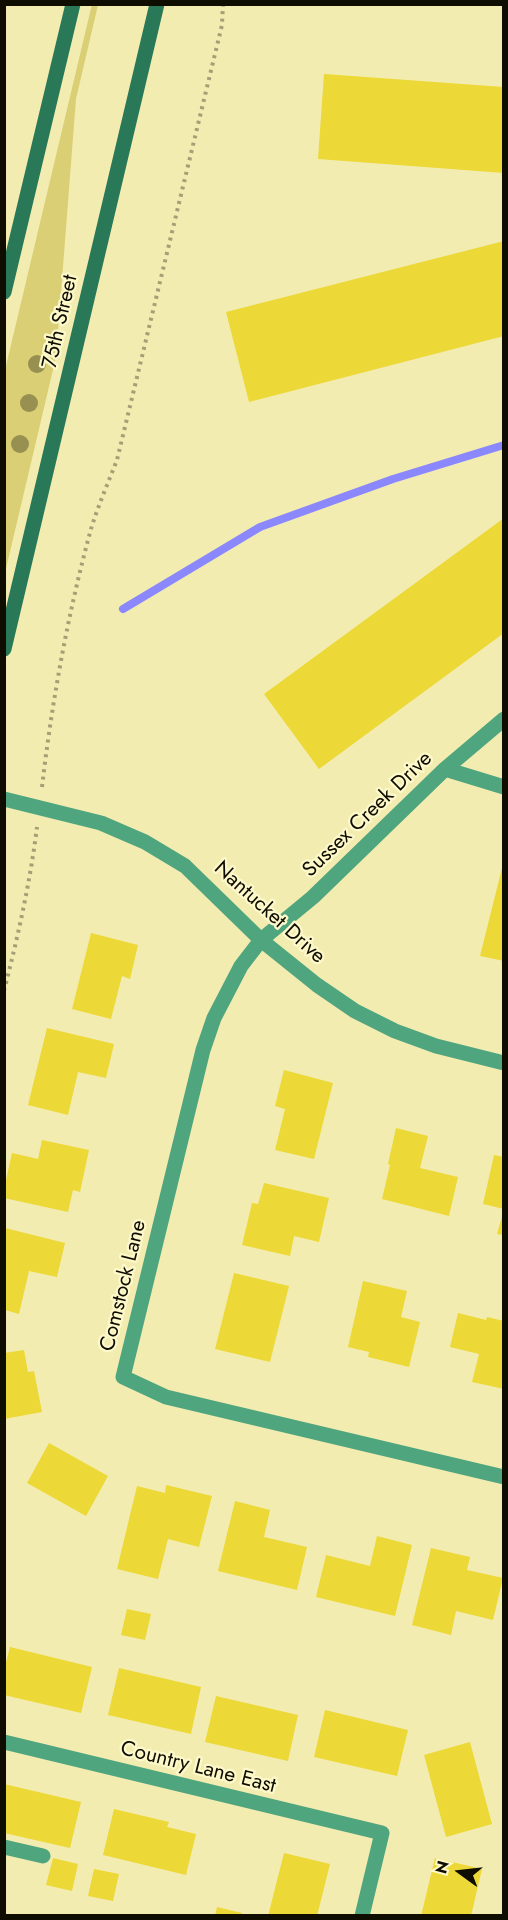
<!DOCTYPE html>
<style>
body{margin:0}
#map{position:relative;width:508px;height:1920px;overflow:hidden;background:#f3ecb1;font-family:Jost,sans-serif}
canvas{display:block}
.frame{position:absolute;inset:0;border:6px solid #0f0c00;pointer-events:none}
.north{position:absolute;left:430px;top:1842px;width:60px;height:60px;-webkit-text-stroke:4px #fef9ca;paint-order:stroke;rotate:285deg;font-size:16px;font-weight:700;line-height:24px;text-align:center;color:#0f0c00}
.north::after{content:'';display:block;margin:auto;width:21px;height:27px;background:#0f0c00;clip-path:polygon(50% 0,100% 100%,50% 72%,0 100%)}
</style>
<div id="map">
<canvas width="508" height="1920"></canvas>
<div class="frame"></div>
<div class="north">N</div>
</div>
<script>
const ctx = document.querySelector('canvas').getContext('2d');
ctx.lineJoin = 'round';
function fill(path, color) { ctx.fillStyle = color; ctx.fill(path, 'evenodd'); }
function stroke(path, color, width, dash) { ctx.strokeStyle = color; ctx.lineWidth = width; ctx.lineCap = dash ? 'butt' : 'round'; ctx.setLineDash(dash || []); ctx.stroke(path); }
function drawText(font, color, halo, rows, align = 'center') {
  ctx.font = font + ' Jost,sans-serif'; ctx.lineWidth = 4.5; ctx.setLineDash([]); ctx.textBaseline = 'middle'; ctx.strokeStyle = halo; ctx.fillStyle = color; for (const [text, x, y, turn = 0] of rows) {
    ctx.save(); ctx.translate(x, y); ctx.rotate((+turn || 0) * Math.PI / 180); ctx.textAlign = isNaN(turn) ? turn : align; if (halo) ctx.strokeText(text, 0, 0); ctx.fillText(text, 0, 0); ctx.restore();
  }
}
const green = new Path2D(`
 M92 4 98 5 76 99 56 357 5 573V370Z`);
const stream = new Path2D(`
 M123 609 260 527 393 479 504 445`);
const building = new Path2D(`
 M324 74 504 87V173L318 159Z
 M504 241V336L249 402 226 312Z
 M504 518V633L319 769 264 694Z
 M503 864H504V961L480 956Z
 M91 933 138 945 130 979 122 976 111 1019 72 1009Z
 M47 1028 114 1044 106 1078 78 1072 68 1115 28 1105Z
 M284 1070 333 1083 314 1159 275 1150 285 1109 275 1106Z
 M396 1128 428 1136 420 1168 458 1177 449 1216 382 1199 390 1165 388 1164Z
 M42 1140 89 1150 80 1192 73 1190 68 1212 4 1198V1189L12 1153 38 1159Z
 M494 1155 504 1157V1209L483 1204Z
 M264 1183 329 1198 319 1242 294 1236 290 1256 242 1245 252 1203 258 1204Z
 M503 1213H504V1235L497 1234Z
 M5 1228 65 1243 57 1277 29 1271 19 1314 5 1310Z
 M234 1273 289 1286 270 1362 215 1349Z
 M363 1281 407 1291 401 1317 420 1322 409 1367 368 1357 369 1352 348 1347Z
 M458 1313 486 1320 487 1317 504 1321V1389L472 1382 479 1354 450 1347Z
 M24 1350 28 1372 34 1371 42 1412 4 1419V1353Z
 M49 1443 108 1476 86 1516 27 1483Z
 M166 1485 212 1496 199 1547 168 1539 158 1579 117 1569 137 1486 165 1493Z
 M235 1501 270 1510 264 1537 307 1547 297 1590 218 1571Z
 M377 1536 412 1545 395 1616 316 1597 326 1555 370 1566Z
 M431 1548 470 1557 467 1570 503 1578 493 1620 456 1611 451 1635 412 1625Z
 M127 1609 151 1614 145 1640 121 1635Z
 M10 1647 92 1667 81 1713 4 1695V1670Z
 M119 1668 201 1687 191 1734 108 1715Z
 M216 1696 298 1715 288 1761 205 1742Z
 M325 1710 408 1730 397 1776 314 1757Z
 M470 1742 492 1824 446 1837 424 1755Z
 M4 1784 81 1802 70 1848 4 1833Z
 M114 1809 169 1822 167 1827 196 1834 186 1875 103 1855Z
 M284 1853 330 1864 317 1916H268Z
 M53 1858 78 1864 72 1891 46 1885Z
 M435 1858 482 1869 471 1916H421Z
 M94 1869 119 1874 113 1901 88 1896Z
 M217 1907 242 1913V1916H215Z`);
const path = new Path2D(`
 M42 787C52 701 68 613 91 529 98 506 108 483 117 460L222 25 223 4
 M4 991C18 936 30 883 37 827`);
const lane = new Path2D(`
 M4 1847 43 1856`);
const street = new Path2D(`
 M504 719 445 769 313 897 261 940 241 966 214 1018 203 1050 123 1377 166 1397 504 1477
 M445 769 504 787
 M4 799 101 823 145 842 185 866 261 940 317 985 355 1011 395 1031 436 1046 504 1063
 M4 1742 382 1833 362 1916`);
const secondary = new Path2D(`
 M4 292 73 4
 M4 649 157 4`);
const trees = [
 [37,364],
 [29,403],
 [20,444]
];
const streetNames = [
 ["75th Street",61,322,-77],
 ["Sussex Creek Drive",368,815,-44],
 ["Nantucket Drive",269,913,42],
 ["Comstock Lane",124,1286,-76],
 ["Country Lane East",198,1768,14]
];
fill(green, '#dbcf76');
stroke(stream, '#8b88fe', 8);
fill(building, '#ecd836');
stroke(path, '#a59f75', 4, [3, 4.5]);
stroke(lane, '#4fa57e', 15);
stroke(street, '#4fa57e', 15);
stroke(secondary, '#297857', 15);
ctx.fillStyle = '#979050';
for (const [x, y] of trees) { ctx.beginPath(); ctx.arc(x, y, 9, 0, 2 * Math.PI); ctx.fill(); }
drawText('21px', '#0f0c00', '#fef9ca', streetNames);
</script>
